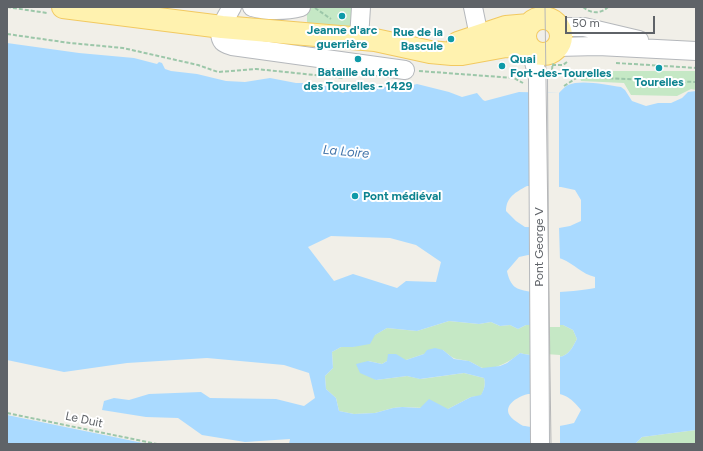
<!DOCTYPE html>
<meta charset="utf-8">
<style>
body{margin:0}
#map{position:relative;width:703px;height:451px;overflow:hidden;background:#f1efe8;font-family:Figtree,sans-serif}
canvas{display:block}
.frame{position:absolute;inset:0;border:8px solid #5f6368;pointer-events:none}
.scale{position:absolute;left:565px;top:16px;width:90px;height:18px;box-sizing:border-box;border:2px solid #5f6368;border-top:0;padding-left:5px;font-size:12px;line-height:14px;white-space:nowrap;color:#5f6368;-webkit-text-stroke:3px #fff;paint-order:stroke}
</style>
<div id="map">
<canvas width="703" height="451"></canvas>
<div class="frame"></div>
<div class="scale">50 m</div>
</div>
<script>
const ctx = document.querySelector('canvas').getContext('2d');
ctx.lineJoin = 'round';
function fill(path, color) { ctx.fillStyle = color; ctx.fill(path, 'evenodd'); }
function stroke(path, color, width, dash) { ctx.strokeStyle = color; ctx.lineWidth = width; ctx.lineCap = dash ? 'butt' : 'round'; ctx.setLineDash(dash || []); ctx.stroke(path); }
function drawText(font, color, halo, rows, align = 'center') {
  ctx.font = font + ' Figtree,sans-serif'; ctx.lineWidth = 4; ctx.setLineDash([]); ctx.textBaseline = 'middle'; ctx.strokeStyle = halo; ctx.fillStyle = color; for (const [text, x, y, turn = 0] of rows) {
    ctx.save(); ctx.translate(x, y); ctx.rotate((+turn || 0) * Math.PI / 180); ctx.textAlign = isNaN(turn) ? turn : align; if (halo) ctx.strokeText(text, 0, 0); ctx.fillText(text, 0, 0); ctx.restore();
  }
}
const green = new Path2D(`
 M351 7 352 9V29L309 24 307 22V10L310 8Z
 M578 71H696V90L691 89 677 96 631 95 624 83 581 81Z
 M449 321 479 324 491 322 500 326 510 325 518 329 526 325H563L573 330 577 339C573 346 571 352 563 356 558 359 526 355 520 353 511 361 496 370 483 368 478 367 473 362 468 361 453 358 456 361 443 350L424 354 406 360 387 361 382 364 368 361 376 380 407 376 421 379 464 373 484 378C486 384 484 390 481 396L471 397 448 409 402 407 393 408 375 413 354 414 339 411 336 398 326 389 325 376 333 368 332 352 341 347H353L387 328 417 331Z
 M696 430V444H635L642 437Z`);
const water = new Path2D(`
 M7 43 79 53 134 58 157 64 159 62 162 63 165 69 171 71 197 74 226 81 245 82 270 78 296 83H318L343 93 354 87 360 85 401 88 417 84 449 92 462 97 477 93 483 100 485 101 519 92 559 93C562 90 564 87 568 85 581 79 607 85 621 87L625 90 632 101 646 106 658 103H671L682 98 688 92 696 91V430L642 437 635 444H289L290 439 245 442 202 435 178 418 146 417 102 410 104 401 114 398 129 400 149 394 201 392 210 398 276 399 304 406 315 398 309 373 284 365 207 358 127 363 64 372 7 360ZM527 186 561 187 575 190 581 200V221L570 226 559 228 525 227 516 221 506 211C506 197 516 192 527 186ZM331 236 390 238 416 245 441 262 436 282 406 281 397 288 353 274 334 281 308 247ZM528 255C538 256 553 255 562 259 574 264 582 274 595 277V288C578 291 529 297 515 287 511 284 508 277 507 271L519 257ZM449 321 479 324 491 322 500 326 510 325 518 329 526 325H563L573 330 577 339C573 346 571 352 563 356 558 359 526 355 520 353L507 363 500 366 482 368 469 361 454 359 443 350 435 348 427 350 424 354 406 360 396 354H388L387 361 382 364 368 361 356 364 360 373 376 380 407 376 420 379 464 373 484 378C486 384 484 390 481 395L471 397 448 409 429 399 420 408 402 407 393 408 375 413 354 414 339 411 336 398 326 389 325 376 333 368 332 352 341 347H353L370 344 375 335 387 328 417 331ZM528 394C554 394 564 388 581 410L574 423C559 427 541 429 525 426 522 426 520 424 517 422 498 410 513 398 528 394Z
 M7 415 148 444H7Z`);
const pier = new Path2D(`
 M530 93H559V189L531 188Z
 M531 226H559L560 260 531 258Z
 M531 290 560 291V327H531Z
 M531 353 560 355V395L532 396Z
 M532 424 560 425V444H532Z`);
const path = new Path2D(`
 M7 7 47 13
 M583 7C591 14 601 14 608 7
 M315 8 331 19
 M7 34 70 43 123 48 198 65 218 72 256 69 344 78
 M616 63 696 68
 M552 65H563L567 62
 M552 70 553 60
 M419 71 514 78 523 83
 M564 86 578 77 696 82
 M7 413 157 444`);
const minor = new Path2D(`
 M232 7C227 16 215 32 223 42 225 44 229 45 232 46L405 70
 M252 7C266 11 286 11 301 7
 M473 7 480 41 476 47
 M558 27H584L639 40
 M359 39 361 7
 M557 47 598 46 696 51
 M531 50 538 78 540 444`);
const major = new Path2D(`
 M63 7 222 27 375 40 430 52 452 54H462L506 46 528 47
 M525 36a18 18 0 1 1 36 0a18 18 0 1 1-36 0Z
 M458 43 506 27 529 25`);
const tram = new Path2D(`
 M545 7 551 444`);
const markers = [
 [342,16,4,"#0f9aa8"],
 [451,39,4,"#0f9aa8"],
 [358,59,4,"#0f9aa8"],
 [502,66,4,"#0f9aa8"],
 [659,68,4,"#0f9aa8"],
 [355,196,4,"#0f9aa8"]
];
const cultureNames = [
 ["Jeanne d'arc",342,30],
 ["guerrière",342,44],
 ["Rue de la",443,32,"right"],
 ["Bascule",443,46,"right"],
 ["Quai",510,59,"left"],
 ["Fort-des-Tourelles",510,73,"left"],
 ["Bataille du fort",358,72],
 ["des Tourelles - 1429",358,86],
 ["Tourelles",659,82],
 ["Pont médiéval",363,196,"left"]
];
const streetNames = [
 ["Pont George V",539,247,-90],
 ["Le Duit",84,420,12]
];
const waterNames = [
 ["La Loire",346,152,5]
];
fill(green, '#c5e8c5');
fill(water, '#aadaff');
fill(pier, '#f1efe8');
stroke(minor, '#b5b8bc', 20);
stroke(major, '#f2c960', 24);
stroke(path, '#9cc7a9', 2, [4, 2]);
stroke(minor, '#fff', 18);
stroke(major, '#fff2af', 22);
stroke(tram, '#b6b7b8', 1);
for (const [x, y, r, color] of markers) { const dot = new Path2D(); dot.arc(x, y, r, 0, 2 * Math.PI); ctx.fillStyle = color; ctx.fill(dot); stroke(dot, '#fff', 1.5); }
drawText('bold 12px', '#0d838f', '#fff', cultureNames);
drawText('12px', '#5f6368', '#fff', streetNames);
drawText('italic 13px', '#4174aa', '#fff', waterNames);
</script>
